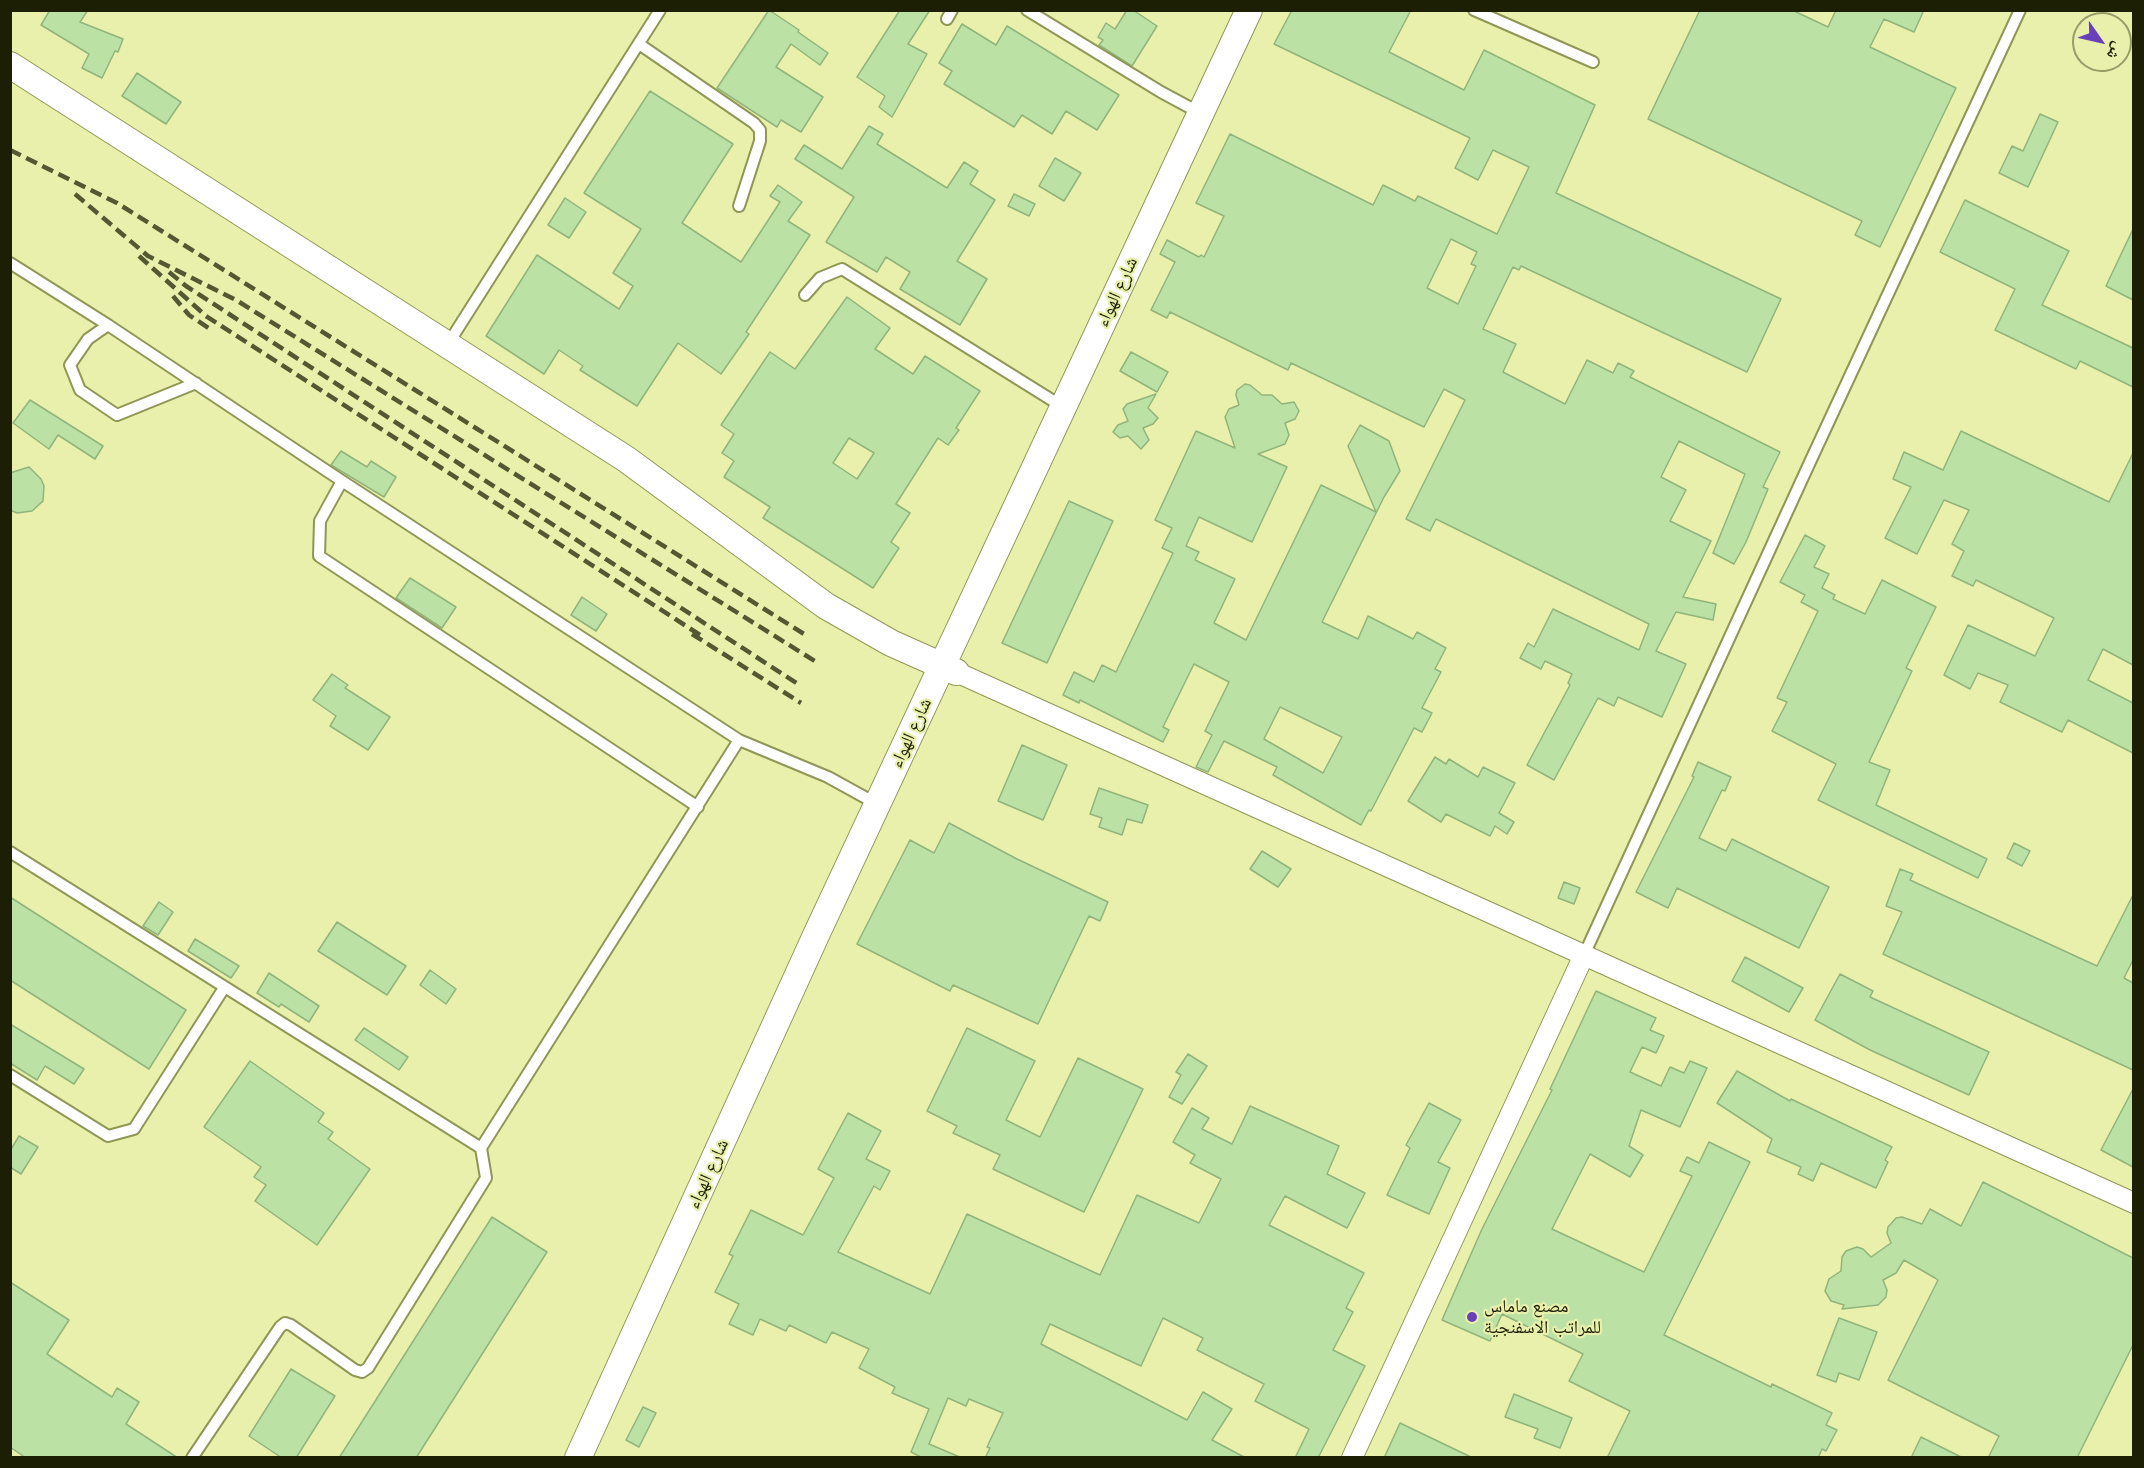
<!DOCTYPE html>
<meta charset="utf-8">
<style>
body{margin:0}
#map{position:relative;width:2144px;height:1468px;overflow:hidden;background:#e8f0ac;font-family:Montserrat,"Noto Naskh Arabic",sans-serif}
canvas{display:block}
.frame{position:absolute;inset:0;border:12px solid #1d1f05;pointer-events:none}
.north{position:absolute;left:2072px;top:12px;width:60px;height:60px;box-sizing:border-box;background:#e8f0ac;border:2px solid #979c69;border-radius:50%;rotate:124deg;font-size:16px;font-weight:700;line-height:24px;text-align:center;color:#1d1f05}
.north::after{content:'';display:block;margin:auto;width:21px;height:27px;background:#6940b9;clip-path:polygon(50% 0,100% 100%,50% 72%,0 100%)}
</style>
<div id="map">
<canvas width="2144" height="1468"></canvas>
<div class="frame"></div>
<div class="north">ش</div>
</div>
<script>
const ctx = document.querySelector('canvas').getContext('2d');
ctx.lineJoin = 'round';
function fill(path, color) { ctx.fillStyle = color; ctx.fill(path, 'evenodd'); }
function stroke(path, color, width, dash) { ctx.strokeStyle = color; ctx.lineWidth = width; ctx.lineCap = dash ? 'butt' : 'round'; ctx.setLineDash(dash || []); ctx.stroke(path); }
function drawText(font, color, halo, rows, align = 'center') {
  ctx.font = font + ' Montserrat,"Noto Naskh Arabic",sans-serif'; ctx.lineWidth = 4.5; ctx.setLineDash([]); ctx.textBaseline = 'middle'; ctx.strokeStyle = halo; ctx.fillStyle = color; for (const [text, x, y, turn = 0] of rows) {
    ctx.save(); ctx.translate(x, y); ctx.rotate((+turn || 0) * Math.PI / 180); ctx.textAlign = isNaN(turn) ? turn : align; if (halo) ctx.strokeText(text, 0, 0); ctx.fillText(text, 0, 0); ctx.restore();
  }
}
const building = new Path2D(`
 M50 10H88L80 22 123 39 118 52 115 51 102 78 82 68 89 54 41 25Z
 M769 10 799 30 798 32 828 53 820 65 791 44 776 67 823 97 801 132 781 120 777 127 717 88Z
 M900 10H930L908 44 927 54 892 117 879 107 885 96 857 77Z
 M1127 10H1133L1157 26 1132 66 1099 45 1103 40 1098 37 1106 23 1115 29Z
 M1292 10H1411L1389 52 1464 90 1484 50 1595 105 1556 193 1781 299 1747 372 1521 266 1519 270 1513 267 1483 329 1516 344 1503 372 1565 404 1587 360 1613 373 1618 363 1634 371 1630 377 1780 452 1763 487 1768 489 1746 542 1734 564 1713 553 1745 474 1679 441 1661 477 1686 490 1670 521 1711 541 1683 597 1716 604 1713 620 1676 612 1656 651 1686 664 1662 717 1618 697 1614 706 1598 698 1554 780 1527 765 1570 685 1568 683 1572 674 1545 661 1541 669 1520 658 1528 643 1534 647 1553 609 1639 650 1649 624 1436 519 1430 531 1406 519 1465 400 1444 389 1424 427 1291 363 1288 370 1170 312 1167 318 1151 310 1175 262 1160 254 1167 240 1199 257 1201 255 1204 257 1224 216 1196 203 1230 134 1373 205 1383 185 1415 201 1418 196 1497 234 1529 167 1493 150 1478 180 1455 168 1470 138 1274 44ZM1451 239 1477 252 1471 264 1476 266 1458 304 1427 288Z
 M1700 10H1792L1828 27 1836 10H1924L1914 32 1884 19 1870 47 1956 88 1880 247 1855 235 1862 221 1648 119Z
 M962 24 996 45 1007 26 1119 95 1097 130 1066 111 1052 134 1022 115 1014 127 944 84 952 71 939 63Z
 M137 73 181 102 166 124 122 96Z
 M650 91 733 144 682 223 741 262 780 202 770 196 778 185 802 202 788 221 810 235 746 332 749 334 721 374 678 343 637 406 580 370 583 366 559 350 544 374 486 336 537 255 619 309 633 286 613 273 641 229 584 193Z
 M2040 114 2058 122 2028 187 1999 173 2012 146 2023 151Z
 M869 126 883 134 877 144 947 188 964 162 978 171 970 184 995 200 957 261 987 279 960 325 900 289 910 272 886 257 877 272 826 242 854 197 795 159 804 145 842 169Z
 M1055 158 1081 173 1064 201 1039 186Z
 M1014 194 1035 204 1029 216 1008 206Z
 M565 198 586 212 569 238 548 225Z
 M1965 200 2069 251 2042 305 2133 348V387L2080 361 2076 369 1995 330 2015 289 1940 252Z
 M2133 229V300L2106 286Z
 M847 297 890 328 875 349 913 374 925 356 980 391 956 428 959 430 948 445 938 438 896 504 910 513 891 542 899 548 873 588 763 518 770 507 724 477 734 461 722 453 734 434 721 425 770 352 795 369ZM849 438 874 453 857 479 833 463Z
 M1131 352 1168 372 1157 392 1120 371Z
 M1245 384 1250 385 1262 395H1272L1282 404 1294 402 1299 411 1295 419 1285 423 1289 435 1285 444 1258 454 1287 467 1252 542 1199 517 1186 546 1199 552 1195 560 1235 579 1214 623 1246 640 1321 485 1376 512 1348 446 1360 425 1389 441 1400 471 1384 497 1322 622 1358 639 1368 616 1413 639 1417 632 1446 648 1435 669 1441 672 1422 708 1432 713 1422 732 1414 728 1371 811 1369 810 1361 825 1273 775 1277 767 1224 741 1208 772 1196 767 1212 735 1205 731 1229 682 1194 664 1163 727 1169 730 1163 742 1080 700 1079 703 1063 695 1074 672 1094 682 1102 665 1116 672 1173 553 1162 548 1172 528 1155 520 1196 431 1235 448 1225 417 1229 409 1239 405 1236 395 1237 390ZM1280 707 1342 737 1323 773 1264 739Z
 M1156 394 1148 408 1158 418 1153 424 1143 428 1149 440 1141 449 1128 436 1120 438 1113 432 1118 425 1128 421 1123 409 1127 404Z
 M30 400 103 446 95 459 58 435 49 449 13 423Z
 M1961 431 2109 502 2133 453V665L2103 649 2088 680 2133 703V753L2068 720 2062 732 2000 702 2008 685 1978 673 1970 689 1944 675 1968 625 2035 656 2054 618 1976 580 1973 586 1952 576 1964 551 1952 544 1969 510 1944 500 1917 554 1885 538 1911 487 1893 479 1904 452 1943 470Z
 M341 451 367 467 371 461 396 477 384 497 331 465Z
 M29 467 41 479 44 486 43 501 32 511 17 513 10 510V473Z
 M1069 501 1113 521 1047 663 1002 643Z
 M1805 535 1825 546 1814 567 1829 574 1822 588 1835 595 1833 599 1865 614 1882 580 1936 607 1906 668 1912 671 1869 762 1890 770 1876 805 1987 859 1978 878 1818 800 1836 764 1772 731 1787 702 1777 698 1818 611 1801 602 1805 595 1780 582Z
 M410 578 456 607 442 628 396 598Z
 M582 597 607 614 596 631 571 615Z
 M332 674 348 685 345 688 390 717 368 750 330 726 336 716 313 700Z
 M1022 745 1067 765 1043 820 998 801Z
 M1435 757 1446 764 1449 759 1478 777 1483 767 1515 783 1499 813 1514 822 1507 834 1495 826 1490 836 1446 814 1441 822 1408 801Z
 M1698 762 1731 777 1725 791 1722 790 1699 838 1726 851 1732 839 1829 887 1799 948 1677 888 1668 908 1636 892 1694 777 1692 776Z
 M1099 788 1148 805 1142 823 1127 819 1122 835 1099 827 1102 818 1090 814Z
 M949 823 1017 859 1108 902 1100 921 1089 916 1038 1024 953 985 950 991 857 944 910 840 934 853Z
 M2014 843 2030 851 2022 866 2007 858Z
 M1262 851 1291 869 1278 887 1250 869Z
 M1900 869 1913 874 1910 880 2097 966 2133 895V960L2124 978 2133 983V1070L1883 954 1902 912 1886 906Z
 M1564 882 1580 888 1574 904 1558 898Z
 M10 897 186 1010 149 1069 10 980Z
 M159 902 173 912 158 935 143 926Z
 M337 922 406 966 387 995 318 951Z
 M195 939 239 966 231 978 188 951Z
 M1745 957 1803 988 1789 1012 1732 981Z
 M430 970 456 989 446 1004 420 985Z
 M269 973 319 1006 309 1022 281 1004 279 1007 257 993Z
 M1840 974 1873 991 1870 997 1989 1052 1969 1095 1870 1050 1815 1020Z
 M1596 991 1656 1018 1650 1030 1664 1036 1656 1053 1642 1047 1630 1072 1661 1086 1670 1067 1684 1073 1690 1061 1707 1068 1680 1127 1641 1110 1629 1146 1643 1155 1630 1177 1590 1154 1552 1229 1644 1272 1692 1176 1680 1171 1687 1157 1699 1163 1709 1142 1750 1162 1664 1335 1771 1387 1772 1384 1832 1413 1826 1425 1837 1430 1826 1451 1822 1449 1818 1458H1607L1630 1411 1569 1381 1583 1354 1502 1314 1490 1341 1442 1320 1482 1229 1552 1090 1550 1089Z
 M10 1024 84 1069 74 1084 45 1066 37 1080 10 1063Z
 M364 1028 408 1057 399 1070 355 1040Z
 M967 1028 1035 1061 1006 1120 1040 1137 1078 1058 1143 1089 1084 1212 993 1169 1000 1155 953 1133 957 1126 927 1111Z
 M1188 1054 1207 1066 1182 1104 1169 1097 1181 1075 1176 1072Z
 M250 1061 324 1113 318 1122 333 1132 328 1139 370 1169 317 1245 255 1201 266 1185 254 1177 261 1167 204 1127Z
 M1737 1071 1790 1101 1791 1099 1892 1147 1885 1160 1888 1162 1876 1188 1821 1163 1813 1181 1798 1174 1801 1167 1767 1152 1772 1139 1717 1103Z
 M2133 1089V1167L2101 1150Z
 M1429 1103 1461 1120 1438 1162 1450 1168 1429 1214 1387 1195 1410 1148 1406 1145Z
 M1250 1106 1339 1146 1327 1174 1365 1193 1347 1228 1285 1196 1269 1225 1364 1273 1346 1308 1353 1312 1333 1350 1365 1366 1318 1458H1295L1309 1429 1255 1401 1264 1384 1197 1350 1203 1338 1163 1318 1141 1366 1050 1324 1041 1344 1187 1420 1203 1392 1232 1409 1212 1440 1246 1458H985L990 1448 987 1447 1003 1413 969 1399 966 1406 948 1398 929 1444 962 1458H923L911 1452 929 1409 892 1393 895 1387 859 1368 869 1349 832 1332 826 1343 789 1325 786 1331 760 1319 753 1335 729 1324 739 1304 715 1292 733 1256 729 1254 751 1210 803 1235 834 1178 818 1169 848 1113 881 1131 866 1159 890 1171 880 1190 874 1186 838 1252 930 1294 967 1214 1100 1275 1137 1195 1199 1223 1221 1179 1190 1163 1195 1155 1173 1142 1192 1108 1209 1118 1202 1129 1232 1144Z
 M19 1136 38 1147 21 1174 10 1167V1151Z
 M1983 1182 2133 1258V1345L2077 1458H1988L1999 1436 1888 1380 1938 1280 1935 1278 1904 1260 1896 1273 1883 1280 1887 1290 1886 1297 1878 1305 1842 1309 1844 1305 1831 1301 1825 1291 1829 1279 1841 1271 1842 1257 1846 1251 1857 1247 1863 1249 1871 1257 1891 1243 1887 1233 1888 1227 1896 1218 1902 1217 1922 1224 1930 1209 1961 1226Z
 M492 1217 547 1252 416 1458H339Z
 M10 1282 69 1320 47 1354 112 1397 117 1388 139 1402 126 1424 178 1458H26L10 1447Z
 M1839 1318 1877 1332 1859 1380 1839 1373 1836 1382 1817 1375Z
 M291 1369 335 1396 296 1458H282L249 1436Z
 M1514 1394 1572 1418 1560 1448 1534 1438 1538 1429 1505 1417Z
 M643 1407 656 1413 639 1447 626 1440Z
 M1400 1423 1473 1458H1384Z
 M1921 1437 1963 1458H1911Z`);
const service = new Path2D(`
 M1027 10 1161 92 1200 113
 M1474 10 1593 62
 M947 19 952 10
 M639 44 754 123 760 130V141L739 206
 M10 263 108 325 342 481 739 740 828 777 877 804
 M805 295 820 278 842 269 1063 407
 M108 325 88 339 70 365 80 390 117 415 196 383
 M448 344 660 10
 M342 481 320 521 319 556 698 807
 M10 852 481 1148 486 1178 368 1368 362 1372 355 1370 291 1325 285 1323 280 1327 192 1458
 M1584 955 1810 462 2020 10
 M10 1075 108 1136 134 1129 224 988
 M481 1148 739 740`);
const minor = new Path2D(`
 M956 672 2134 1203
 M1352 1458 1584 955`);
const tertiary = new Path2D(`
 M10 65 626 459 826 606 891 643 956 672
 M578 1458 817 933 1249 10`);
const rail = new Path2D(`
 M10 150 117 203 804 634
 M75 194 148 256 236 300 818 663
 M139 256 206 316 700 635
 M169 272 186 286 801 686
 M173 296 189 315 210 329
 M692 634 801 703`);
const markers = [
 [1472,1317,6,"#6940b9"]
];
const streetNames = [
 ["شارع الهواء",1117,292,-65],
 ["شارع الهواء",911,733,-65],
 ["شارع الهواء",708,1174,-65]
];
const poiNames = [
 ["مصنع ماماس",1484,1307],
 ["للمراتب الاسفنجية",1484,1328]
];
fill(building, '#bce1a5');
stroke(building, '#91b47b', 1.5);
stroke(service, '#909756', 14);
stroke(minor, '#909756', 22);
stroke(tertiary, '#909756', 28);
stroke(service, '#fff', 10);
stroke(minor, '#fff', 20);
stroke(tertiary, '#fff', 26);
stroke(rail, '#545832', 4.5, [12, 6]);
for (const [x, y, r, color] of markers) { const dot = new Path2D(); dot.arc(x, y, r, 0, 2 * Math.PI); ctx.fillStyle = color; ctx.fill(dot); stroke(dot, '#e8f0ac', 2); }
drawText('18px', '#1d1f05', '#e8f0ac', streetNames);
drawText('18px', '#1d1f05', '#e8f0ac', poiNames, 'left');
</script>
